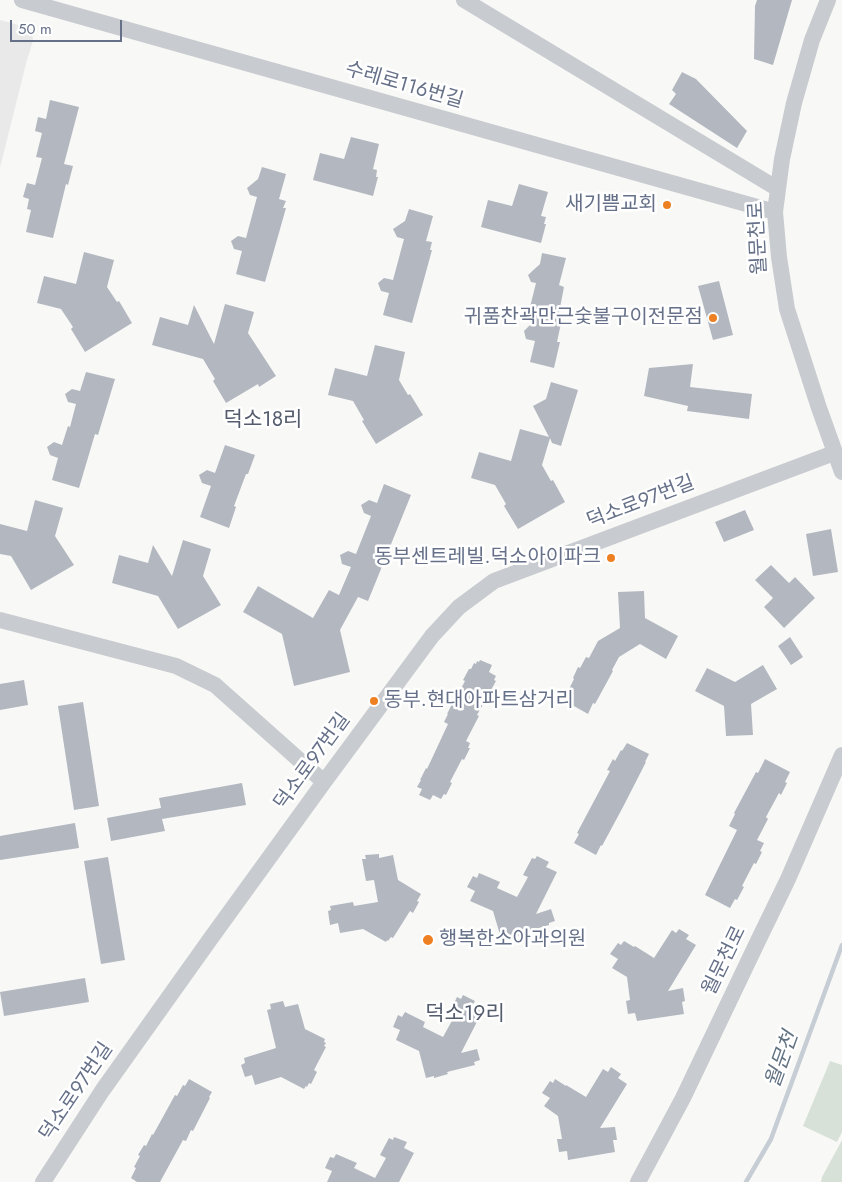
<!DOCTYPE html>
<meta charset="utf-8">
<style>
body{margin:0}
#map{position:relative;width:842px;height:1182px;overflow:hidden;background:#f8f9f6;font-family:Jost,sans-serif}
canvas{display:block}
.scale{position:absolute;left:10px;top:20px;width:112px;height:22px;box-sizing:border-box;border:2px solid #667189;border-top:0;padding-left:6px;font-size:15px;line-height:18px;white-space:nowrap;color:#667189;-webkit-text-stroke:4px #fff;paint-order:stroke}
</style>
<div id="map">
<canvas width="842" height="1182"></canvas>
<div class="scale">50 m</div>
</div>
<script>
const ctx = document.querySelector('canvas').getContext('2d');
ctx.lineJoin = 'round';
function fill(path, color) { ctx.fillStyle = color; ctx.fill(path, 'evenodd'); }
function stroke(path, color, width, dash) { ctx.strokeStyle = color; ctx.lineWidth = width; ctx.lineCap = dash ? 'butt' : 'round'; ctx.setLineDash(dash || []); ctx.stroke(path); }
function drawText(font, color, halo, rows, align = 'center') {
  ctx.font = font + ' Jost,"Noto Sans KR",sans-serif'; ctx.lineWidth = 5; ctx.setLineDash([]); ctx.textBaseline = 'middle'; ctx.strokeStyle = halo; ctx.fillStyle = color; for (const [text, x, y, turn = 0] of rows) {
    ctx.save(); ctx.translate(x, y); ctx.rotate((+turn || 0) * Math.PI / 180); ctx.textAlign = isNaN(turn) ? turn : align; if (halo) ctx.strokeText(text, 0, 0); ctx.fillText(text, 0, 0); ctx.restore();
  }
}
const built = new Path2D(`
 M0 20 32 29 33 41 27 60 0 168Z`);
const green = new Path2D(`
 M830 1061 842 1065V1132L837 1142 803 1126Z
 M842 1140V1182H821L822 1177Z`);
const stream = new Path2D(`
 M746 1182 771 1139 842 945`);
const building = new Path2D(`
 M757 0H792L773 65 754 59 755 6Z
 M682 72 696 79 747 131 737 148 669 104 676 94 672 90Z
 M50 100 79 107 64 164 73 166 68 185 66 184 53 238 26 232 31 210 27 209 29 199 23 197 27 183 35 185 42 158 36 157 42 133 35 131 38 117 46 119Z
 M351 137 379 144 373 169 377 170 376 177H378L373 196 313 180 320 153 344 159Z
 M262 167 286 174 279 199 286 201 283 208H286L265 282 236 274 242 251 234 249 231 241 238 236 246 238 257 197 250 195 247 188 258 179Z
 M519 184 548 192 541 216 546 217 544 224H546L541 243 481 227 488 200 512 206Z
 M409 209 433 216 426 241 432 242 430 250H432L412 323 383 315 389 293 381 291 378 283 384 278 393 280 404 239 397 237 393 229 405 221Z
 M84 252 114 260 107 287 117 302 119 301 132 323 85 352 71 329 73 327 61 309 37 303 44 276 76 284Z
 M542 253 566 258 559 285 564 287 559 313 563 314 557 342H560L554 368 530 362 535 341 526 339 524 331 532 323 536 309 530 307 536 283 531 282 528 275 540 264Z
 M719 281 733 335 713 340 698 286Z
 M225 304 254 312 248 333 276 376 259 387 258 384 226 403 213 381 215 379 203 359 152 345 160 317 188 325 194 305 214 344Z
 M375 345 405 352 399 380 408 395 410 394 423 415 376 444 362 421 364 420 353 401 328 395 335 368 367 376Z
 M693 364 690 387 752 394 749 419 687 411 688 406 644 396 649 368Z
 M86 372 115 379 98 435 95 434 79 488 52 480 58 458 50 455 47 447 54 442 62 445 68 426 70 427 76 404 68 402 65 394 72 389 80 391Z
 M551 382 578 390 561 446 552 443 550 438 542 465 551 481 553 480 565 502 518 529 504 506 506 504 495 485 471 478 479 452 511 461 520 429 549 437 533 406 546 399Z
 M225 445 255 455 248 474H246L234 506 236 507 229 528 200 517 211 486 202 483 199 475 207 470 215 473Z
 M384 484 411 495 368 601 358 597 340 630 350 672 294 686 282 634 243 612 258 586 313 618 329 590 339 595 351 567 342 564 340 555 348 551 356 554 371 516 364 513 361 505 369 500 377 503Z
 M35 500 63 508 55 536 74 565 31 590 11 556 0 554V524L27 531Z
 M745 510 754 530 724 542 715 522Z
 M831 529 838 572 813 576 806 534Z
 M183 540 211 549 203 576 221 605 178 629 158 596 112 583 119 555 148 563 153 545 172 576Z
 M771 565 789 583 795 577 815 598 784 628 764 607 773 598 755 580Z
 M644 591 645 618 678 636 666 659 640 644 619 657 612 670 613 671 595 704 593 703 588 714 565 701 571 690 569 689 574 679 573 678 578 667 580 668 586 657 589 658 598 641 620 628 618 592Z
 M790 637 803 657 791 665 778 646Z
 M480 660 492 665 489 672 496 676 494 680 496 681 477 715 479 716 466 741 470 743 468 748H470L464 760 462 759 450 782 452 783 446 795 444 794 441 799 433 795 430 800 419 795 422 789 417 787 421 780H420L426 768 427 769 448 724 444 722 448 714H447L453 702H454L465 681 463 680 469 669H471L474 663 476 664 477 661 479 662Z
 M763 665 777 689 751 704 753 735 726 736 724 706 695 691 707 668 735 682Z
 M24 680 28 705 0 710V684Z
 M83 702 99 806 74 810 58 706Z
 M627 743 649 754 645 762H646L623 807 602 846 601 845 596 855 574 843 579 834 577 833 610 771 607 770 613 759 615 761 621 750 622 751Z
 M765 759 790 772 785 782 787 783 781 795 779 793 766 817 768 819 757 840 764 843 760 851 762 852 756 864 754 863 742 886 744 887 737 900 735 899 730 908 705 895 737 830 729 826 735 814 734 813 756 772 758 773Z
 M242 783 246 805 162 819 165 831 111 841 107 818 161 808 159 798Z
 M75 823 79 848 0 860V836Z
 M379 854V858L393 855 398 880 421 894 417 901 419 902 413 913 410 911 393 938 391 937 388 941 387 940 386 942 363 929 340 933 338 923 330 925 328 911 331 910 330 906 353 902 354 906 378 902 374 880 366 881 362 859H366L365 855Z
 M537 856 549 862 546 867 557 872 536 914 551 909 555 921 549 923V925L522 933V935L509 938V937L501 938 493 911 470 901 475 891 467 887 473 876 477 878 479 873 500 882 497 888 517 897 528 877 523 875 532 858 535 859Z
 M108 857 125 960 101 964 84 861Z
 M679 929 689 935 686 939 696 945 668 991 683 988 685 1001 682 1002 684 1014 637 1021 635 1013 628 1014 626 1001 630 1000 627 977 612 968 618 959 610 954 618 943 621 945 624 941 634 947 635 946 654 958 672 930 676 933Z
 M85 978 89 1002 4 1016 0 992Z
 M463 995 475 1001 472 1006 482 1012 461 1053 477 1049 480 1060 474 1062 475 1065 447 1072 448 1074 434 1078V1076L426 1078 419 1051 396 1040 400 1030 393 1027 398 1015 402 1017 405 1012 425 1022 423 1027 443 1037 454 1017 449 1014 457 997 461 999Z
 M283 1001 285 1007 298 1004 305 1029 325 1039 324 1042 326 1043 324 1046 326 1047 314 1070 317 1072 311 1084 309 1083 307 1087 306 1086 304 1089 281 1077 255 1085 252 1075 245 1077 241 1065 245 1063 244 1058 276 1048 267 1010 271 1009 270 1004Z
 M611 1067 621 1074 618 1078 627 1084 600 1128 615 1127 617 1140H613L615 1152 568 1160 567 1151 559 1152 557 1139H562L558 1116 544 1106 550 1098 542 1093 550 1081 553 1083 555 1079 566 1086V1085L586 1097 603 1069 608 1072Z
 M189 1079 212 1092 209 1097 210 1098 193 1131 191 1130 186 1141 183 1140 160 1182H137L131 1178 136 1168 134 1167 140 1156 138 1155 144 1145 146 1146 152 1134 153 1135 175 1095 177 1096 183 1085 185 1086Z
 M394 1137 407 1142 404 1148 414 1153 399 1182H327L332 1171 325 1168 330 1157 334 1158 336 1154 357 1163 354 1168 375 1178 386 1158 380 1155 389 1138 393 1140Z`);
const minor = new Path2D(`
 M22 0 775 212
 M464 0 778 189
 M828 0 812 40 794 103 782 159 775 212 779 257 787 309 819 408 842 472
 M0 620 176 666 215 685 324 782
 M43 1182 102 1091 211 938 324 782 432 636 459 607 494 581 834 453
 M638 1182 683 1098 757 943 788 879 842 755`);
const markers = [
 [667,205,5,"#ed8022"],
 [713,318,5,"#ed8022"],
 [611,558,5,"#ed8022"],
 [374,701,5,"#ed8022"],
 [428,940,6,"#ed8022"]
];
const streetNames = [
 ["수레로116번길",404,86,16],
 ["월문천로",759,238,-93],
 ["덕소로97번길",641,503,-21],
 ["덕소로97번길",313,762,-54],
 ["월문천로",725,961,-64],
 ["덕소로97번길",77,1092,-56]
];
const poiNames = [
 ["새기쁨교회",657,205],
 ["귀품찬곽만근숯불구이전문점",703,318],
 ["동부센트레빌.덕소아이파크",601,558],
 ["동부.현대아파트삼거리",384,701,"left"],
 ["행복한소아과의원",439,940,"left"]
];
const neighbourhoodNames = [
 ["덕소18리",263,421],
 ["덕소19리",465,1015]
];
const waterNames = [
 ["월문천",783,1060,-70]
];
fill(built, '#e9e9e9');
fill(green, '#d8e1d7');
stroke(stream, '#c7cdd4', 4.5);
fill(building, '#b3b7c0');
stroke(minor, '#c8cbcf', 16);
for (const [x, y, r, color] of markers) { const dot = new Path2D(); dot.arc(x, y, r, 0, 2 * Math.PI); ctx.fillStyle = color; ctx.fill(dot); stroke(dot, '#fff', 2); }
drawText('20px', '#667189', '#fff', streetNames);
drawText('20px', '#667189', '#fff', poiNames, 'right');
drawText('21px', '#545c6d', '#fff', neighbourhoodNames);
drawText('italic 21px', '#627383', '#fff', waterNames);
</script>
